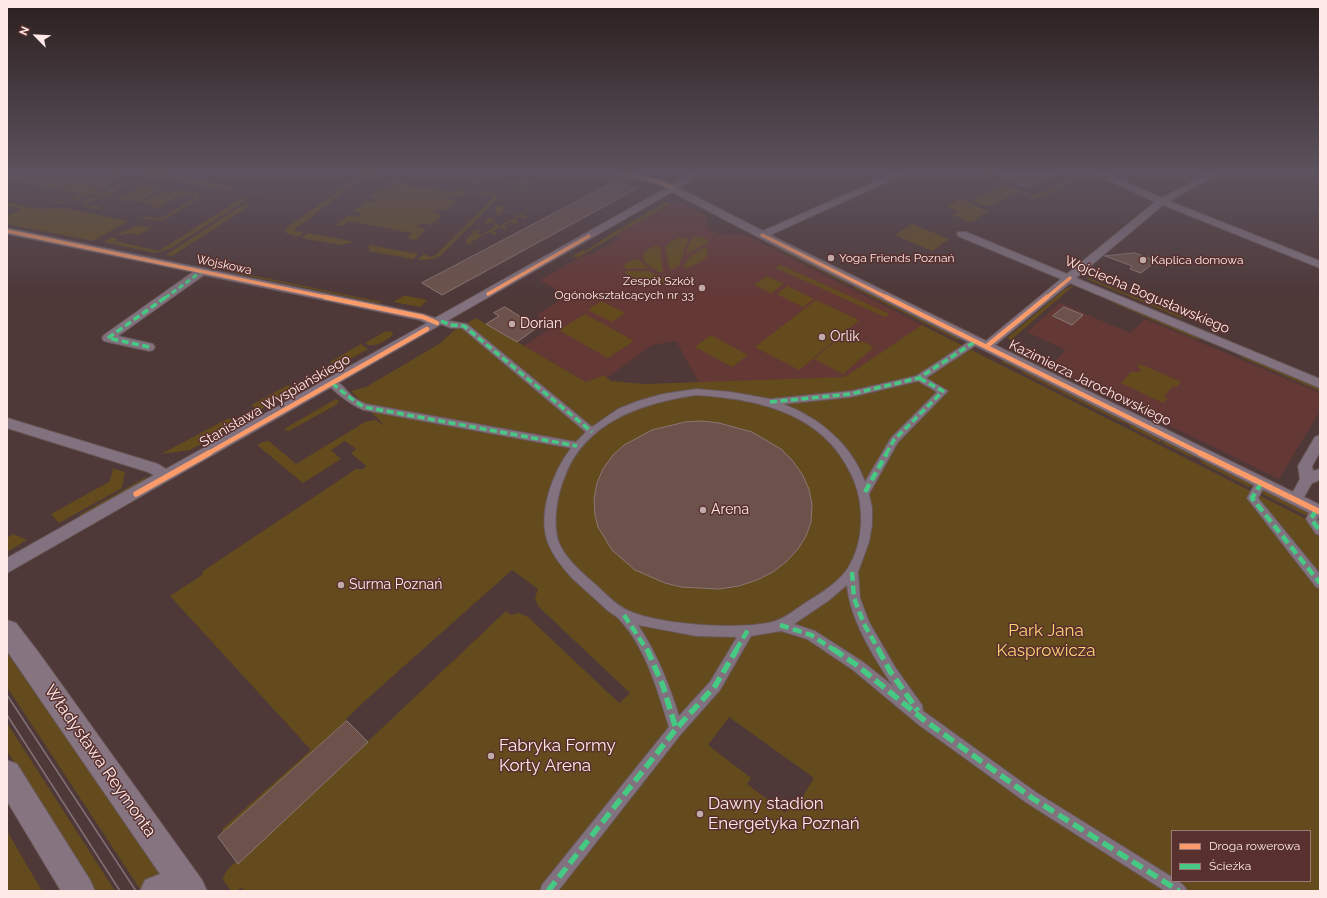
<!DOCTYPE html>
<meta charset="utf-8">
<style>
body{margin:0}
#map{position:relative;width:1327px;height:898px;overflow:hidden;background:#4e3838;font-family:Raleway,sans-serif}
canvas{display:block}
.frame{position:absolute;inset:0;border:8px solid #fee9e7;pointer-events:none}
.legend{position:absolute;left:1171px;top:830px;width:140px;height:52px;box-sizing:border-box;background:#58302e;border:1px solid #9a7a78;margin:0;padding:5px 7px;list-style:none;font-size:12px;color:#fee9e7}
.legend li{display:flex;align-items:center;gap:8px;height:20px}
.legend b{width:20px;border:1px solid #9a7a78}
.north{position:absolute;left:16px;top:16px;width:40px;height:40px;-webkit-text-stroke:3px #58302e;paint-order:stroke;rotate:294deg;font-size:11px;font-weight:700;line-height:16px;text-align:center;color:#fee9e7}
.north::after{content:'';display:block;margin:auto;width:14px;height:18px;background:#fee9e7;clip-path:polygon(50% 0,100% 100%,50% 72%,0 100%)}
</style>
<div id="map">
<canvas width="1327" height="898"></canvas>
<div class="frame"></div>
<ul class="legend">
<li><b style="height:5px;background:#fa9b69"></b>Droga rowerowa</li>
<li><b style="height:5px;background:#46c982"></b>Ścieżka</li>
</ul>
<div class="north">N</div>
</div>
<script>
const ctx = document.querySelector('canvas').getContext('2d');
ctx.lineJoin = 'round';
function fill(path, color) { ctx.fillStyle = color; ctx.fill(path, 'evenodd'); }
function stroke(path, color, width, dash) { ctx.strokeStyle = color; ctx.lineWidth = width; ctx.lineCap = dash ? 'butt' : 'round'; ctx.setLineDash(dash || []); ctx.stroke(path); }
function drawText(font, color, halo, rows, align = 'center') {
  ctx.font = font + ' Raleway,sans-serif'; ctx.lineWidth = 3; ctx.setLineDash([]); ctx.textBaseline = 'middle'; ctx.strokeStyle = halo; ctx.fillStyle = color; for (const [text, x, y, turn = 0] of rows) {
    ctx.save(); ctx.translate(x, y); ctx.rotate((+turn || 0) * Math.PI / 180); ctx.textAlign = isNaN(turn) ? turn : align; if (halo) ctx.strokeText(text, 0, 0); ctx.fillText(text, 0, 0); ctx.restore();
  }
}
const built = new Path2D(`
 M12 173H123L91 191 14 177H7Z
 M677 201 706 215 707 229 720 235 744 234 745 236H748L922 325 845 377 699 383 676 341 652 345 607 378 604 375 586 382 524 346 554 326 537 315 567 296 540 280 584 255H591L618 239 616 237 618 234Z
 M1060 303 1130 333 1145 319 1320 393V411L1279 479 1049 367 1066 350 1027 332Z`);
const green = new Path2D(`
 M116 173H128C106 185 80 206 53 203L57 201 66 203 82 194 11 181 7 183V177L22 176 59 183 64 181 94 186Z
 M161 173 233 187 227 191 139 174Z
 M363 173 391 177 388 179 370 176 364 177 295 229V231L304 232 298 237 286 233 285 229Z
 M474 173H486L474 185 498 189 506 180C519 182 524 182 533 173H539L527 182 533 183 531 185 525 184 520 188 526 190 521 192 512 189H517L523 184 507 181 501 187 506 188 503 189 472 185 473 183 471 180 478 174Z
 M976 173H993L997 180 1032 196 1069 180 1056 174 1057 173 1075 181 1034 200 1018 192 986 207 972 200 1004 186Z
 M395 177 407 185 427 189 448 191 471 190 461 197 452 195 448 199 457 201 447 210 437 209 433 213 442 215 431 225 421 223 417 227 426 229 420 235H417L420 236 416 240 407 238 412 233 349 221 343 226 335 225 349 215 357 217 362 213 353 211 366 201 375 203 379 199 370 197 383 188 391 190 395 186 386 185Z
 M126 181 137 182 134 184 128 183 105 197 100 196 86 204 103 207 99 209 83 206 85 201Z
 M140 183 156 186 150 190 162 187 142 199 147 200 161 192 172 193 177 190 192 193 189 195 183 194 158 208 150 206 152 204 129 200 126 201 117 200 141 186 136 185Z
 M259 190H262L171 248 156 253 103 242 113 237 117 239 115 241 159 251 240 199H245Z
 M475 190 495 194 499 197 440 256 434 259 417 260 424 254 430 257 436 255 494 197 492 195 472 193Z
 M194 193 202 196 162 221 142 218 145 216 160 219 196 197 191 195Z
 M960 199 988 211 971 222 953 215 958 211 946 207Z
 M7 202 37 209 64 208 128 221 93 241 7 224V216L21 209 7 206Z
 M666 202 670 204 625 230 621 228Z
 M246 203 249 206 172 256 166 255Z
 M506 205 507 206 502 209 518 216 524 213 526 218 525 219 519 217 514 220 519 222 516 224 511 222 504 225 508 228 505 229 500 227 493 231 497 233 494 235 489 232 470 243 474 245 466 244V240L476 230H481L476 233 481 235 496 226 490 222 484 224 488 218H496L491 221 500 226 517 217 503 210 499 215H495L497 207Z
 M912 224 949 239 932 251 895 235Z
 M143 226 151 228 139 235 128 233 124 235H116L133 227Z
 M619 229 623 231 577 258 573 256 583 250 585 251Z
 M308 233 350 241 355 242 341 245 301 238Z
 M695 237H704L709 242 685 255 692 238Z
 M677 238H685L688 240 679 266 670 270 665 246Z
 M774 244 901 309 962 337 958 340 854 288V286L847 284 772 246Z
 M369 245 375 246 418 254 413 259 369 251Z
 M654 246 660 247 663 272H659L644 262C642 252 646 250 654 246Z
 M706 247H708L706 258 689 268 682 267 692 255Z
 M633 259 639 260 648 268 627 269 622 267Z
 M780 265 890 314 885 317 776 268Z
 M626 271H648L665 279 664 282C651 289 637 279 625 273Z
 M236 272 382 302 378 303 234 273Z
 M767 276 784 284 771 293 754 285Z
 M1089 278 1183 317 1181 318 1087 279Z
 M1074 285 1011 340 1007 338 1065 289Z
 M787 286 814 299 803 307 777 294Z
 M404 296H407L427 300 420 307 393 302Z
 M816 300 859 320 799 370 755 347Z
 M1113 300 1194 335 1201 341 1111 302Z
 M601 301 625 313 612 322 588 310Z
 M585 314 634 341 608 358 559 330Z
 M476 318 586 382 604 375 611 381 644 384 845 377 922 325 1320 526V891H245L241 887 237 891H231L223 880C224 872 230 867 236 862L238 864 506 611 511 615 519 613 528 617 619 703 630 693 538 606 535 598 538 589 512 570 367 699 346 719 347 721 224 832 222 829 311 750 170 596 202 575 203 571 356 469H363L366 466 351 453 356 449 345 441 331 450 341 459 303 483 257 445 263 442 269 441 296 464 365 422 375 420 385 426 351 391 366 387 439 344 456 329ZM729 717 814 778 798 804 793 801 785 813 747 784 751 778 708 745ZM1172 831H1310V881H1172Z
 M386 331 392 332 393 335C385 341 374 349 365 343Z
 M845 333 874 347 843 374 814 359Z
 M711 335 748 355 732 367 695 347Z
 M361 344 368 349 339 365H335L330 362Z
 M1238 356 1249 358 1320 388V391Z
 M1004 358 1023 370 1162 440 1160 442 1130 427V425L1119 421 1023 373 1022 371 1001 362Z
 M1140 364 1181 382 1177 387 1173 386 1164 396 1168 398 1163 403 1121 383 1131 372H1140L1141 369 1137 366Z
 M288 385 295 390 258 411 251 405Z
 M336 399 339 401 336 405 289 431 284 429Z
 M229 418 237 425 190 450 161 454Z
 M1164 441 1224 471 1231 472 1254 483 1252 486 1249 487 1202 463C1200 458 1194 457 1189 456L1162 443Z
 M111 468 125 472 122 488 59 523 51 514 109 482 113 471Z
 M146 477 144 481 81 517 79 515Z
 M1264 488 1310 511 1307 516 1263 494 1262 491Z
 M13 534 27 540 7 552V538Z
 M7 653 147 853 161 876 140 889 7 687Z
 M7 723 115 891H96L7 751Z
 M7 831 42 891H7Z`);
const building = new Path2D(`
 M994 173H1059L1027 187Z
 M616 181 636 189 442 295 422 283Z
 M1135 253 1156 261 1141 273 1130 269 1132 266 1105 256Z
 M505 307 516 314 538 327 517 342 486 324 499 316 494 313Z
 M1064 307 1083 315 1072 325 1053 316Z
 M702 421 719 423 752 432 781 449 792 460 802 474 809 489 812 505 811 522 806 536 798 549 787 561 773 572 757 580 739 586 719 589 681 587 665 583 635 570 612 550 598 527 595 515 594 499 597 483 603 469 613 455 624 445 652 430 685 422Z
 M347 721 368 742 238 864 218 837Z`);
const pedestrian = new Path2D(`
 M438 319 467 324 592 427 618 409 638 401 663 394 696 389 731 392 770 399 851 391 916 376 973 339H979L980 341 979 343 926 378 948 391 898 442 869 494 872 508V525L869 542 858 572 860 598 869 622 895 667 922 705 923 711 1037 793 1172 877V881C1180 881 1184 884 1187 891H1165L1027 803 919 725 853 670 807 639 781 631 751 636 720 690 681 734 558 891H540L542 885 669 727C658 692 646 648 620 620 617 616 610 613 606 609 595 599 583 588 572 578 563 568 553 556 548 543 537 513 553 472 571 448L364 410C354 407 334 392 327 383L329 381C339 378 346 391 352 396 356 400 362 402 366 404L576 442 586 432 462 328H451L438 323ZM918 381 937 392 891 438 865 482C852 445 820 418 783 404L851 397ZM696 395C757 399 822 412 851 474 865 502 865 541 848 568 838 583 820 594 805 603 795 610 784 619 772 622 738 630 661 625 629 611 614 605 602 589 589 579 578 569 565 557 559 543 552 523 557 495 565 476 586 421 643 403 696 395ZM847 585C849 617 875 660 893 686L863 662 815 631 794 624 828 601ZM638 625 696 636 737 637 710 682 679 716C669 684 657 653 638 625Z
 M1262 478 1266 479 1267 482 1258 498 1320 574V588L1316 587 1247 498 1258 479Z
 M1316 506 1320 507V513L1317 519 1320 523V535L1316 534 1306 519 1312 507Z`);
const minor = new Path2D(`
 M612 173H630L667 181 672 184 689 173H700L679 188 763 231 894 173H907L770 235 986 341 1061 279 958 236 957 234 958 232H966L1067 274 1155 202 1093 173H1105L1162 198 1209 173H1220L1169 201 1320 261V268L1163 205 1076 278 1320 379V388L1070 283 995 345 1293 492 1300 479 1298 466 1315 437 1320 435V452L1312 466 1313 471 1320 469V480L1312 483 1304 497 1320 505V518L758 237 672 192 7 573V558L154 475 148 472 7 428V418L158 464 166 469 427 323 420 320 204 275 118 336 153 344 155 347 153 350 149 351 108 342 104 341 102 338 104 335 193 272 7 234V228L381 305 423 314 435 318 666 188 661 185Z`);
const secondary = new Path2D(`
 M7 620 16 623 39 653 202 880 207 891H140L145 880 160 874 7 651Z
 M7 760 17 764 90 880 95 891H61L7 801Z`);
const tram = new Path2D(`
 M7 695 136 891
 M7 715 120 891`);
const quietFar3 = new Path2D(`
 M165 298 202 271`);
const quietFar2 = new Path2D(`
 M441 321 451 325 464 326 592 432
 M149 347 108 338 166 297
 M332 383C343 392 352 400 364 407L577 446
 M770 402 851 394 919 378 976 341
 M886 454 894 440 943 391 919 378`);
const quietFar1 = new Path2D(`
 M1262 482 1252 498 1320 583
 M865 492 887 453
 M1316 510 1311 519 1320 531
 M852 572 854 598 864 624 879 650
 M624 615 647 650
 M780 625 811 635 834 650
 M736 650 748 630`);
const quiet = new Path2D(`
 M647 649 663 686 676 729
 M833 649 858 666 924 720 1032 798 1179 891
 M878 649 890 671 918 711
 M548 891 676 729 715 686 737 649`);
const cyclewayFar2 = new Path2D(`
 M616 173 657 181 672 188
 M7 231 330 298
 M762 235 888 298
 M488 294 589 236
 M1046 298 1070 278`);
const cyclewayFar1 = new Path2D(`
 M325 297 423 317 437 323
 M886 297 1202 454
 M987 346 1047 297
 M207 454 427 329`);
const cycleway = new Path2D(`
 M1200 453 1320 512
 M136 494 209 453`);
const markers = [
 [831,258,4,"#c0abaa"],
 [1143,260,4,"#c0abaa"],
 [702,288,4,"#c0abaa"],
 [512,324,4,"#c0abaa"],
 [822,337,4,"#c0abaa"],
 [703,510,4,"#c0abaa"],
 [341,585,4,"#c0abaa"],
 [491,756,4,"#c0abaa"],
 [700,814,4,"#c0abaa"]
];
const farPoinames = [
 ["Yoga Friends Poznań",839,258],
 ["Kaplica domowa",1151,260],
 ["Zespół Szkół",694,281,"right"],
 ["Ogónokształcących nr 33",694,295,"right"]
];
const farStreetnames = [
 ["Wojskowa",224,265,12]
];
const streetNames = [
 ["Wojciecha Bogusławskiego",1147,295,23],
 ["Kazimierza Jarochowskiego",1090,383,26],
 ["Stanisława Wyspiańskiego",275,401,-30]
];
const poiNames = [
 ["Dorian",520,324],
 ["Orlik",830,337],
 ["Arena",711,510],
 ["Surma Poznań",349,585]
];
const nearParknames = [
 ["Park Jana",1046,631],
 ["Kasprowicza",1046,651]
];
const nearPoinames = [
 ["Fabryka Formy",499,746],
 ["Korty Arena",499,766],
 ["Dawny stadion",708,804],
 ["Energetyka Poznań",708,824]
];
const nearStreetnames = [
 ["Władysława Reymonta",100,761,55]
];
fill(built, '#643835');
fill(green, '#634b1d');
fill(building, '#6c524a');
stroke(building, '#897773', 1);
stroke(pedestrian, '#685656', 2);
stroke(minor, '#685656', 2);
stroke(secondary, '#685656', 2);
fill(pedestrian, '#82727f');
fill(minor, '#82727f');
fill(secondary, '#867481');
stroke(tram, '#817177', 1.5);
stroke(quietFar3, '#46c982', 3, [5.5, 3]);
stroke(quietFar2, '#46c982', 3.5, [7, 3.5]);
stroke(quietFar1, '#46c982', 4.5, [9, 4.5]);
stroke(quiet, '#46c982', 5.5, [12, 5.5]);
stroke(cyclewayFar2, '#fa9b69', 3.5);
stroke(cyclewayFar1, '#fa9b69', 4.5);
stroke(cycleway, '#fa9b69', 5.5);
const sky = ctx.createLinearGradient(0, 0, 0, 299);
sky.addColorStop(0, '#2b1f1f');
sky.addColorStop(0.58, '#5d535e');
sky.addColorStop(1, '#5d535e00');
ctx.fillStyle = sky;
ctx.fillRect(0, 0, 1327, 299);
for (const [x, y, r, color] of markers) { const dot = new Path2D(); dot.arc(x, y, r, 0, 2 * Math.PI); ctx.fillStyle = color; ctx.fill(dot); stroke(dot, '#58302e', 1.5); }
drawText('12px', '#fee9e7', '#58302e', farPoinames, 'left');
drawText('12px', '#fee9e7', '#58302e', farStreetnames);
drawText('14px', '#fee9e7', '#58302e', streetNames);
drawText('14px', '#fee9e7', '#58302e', poiNames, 'left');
drawText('17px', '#fed175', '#58302e', nearParknames);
drawText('17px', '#fee9e7', '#58302e', nearPoinames, 'left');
drawText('17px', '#fee9e7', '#58302e', nearStreetnames);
</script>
